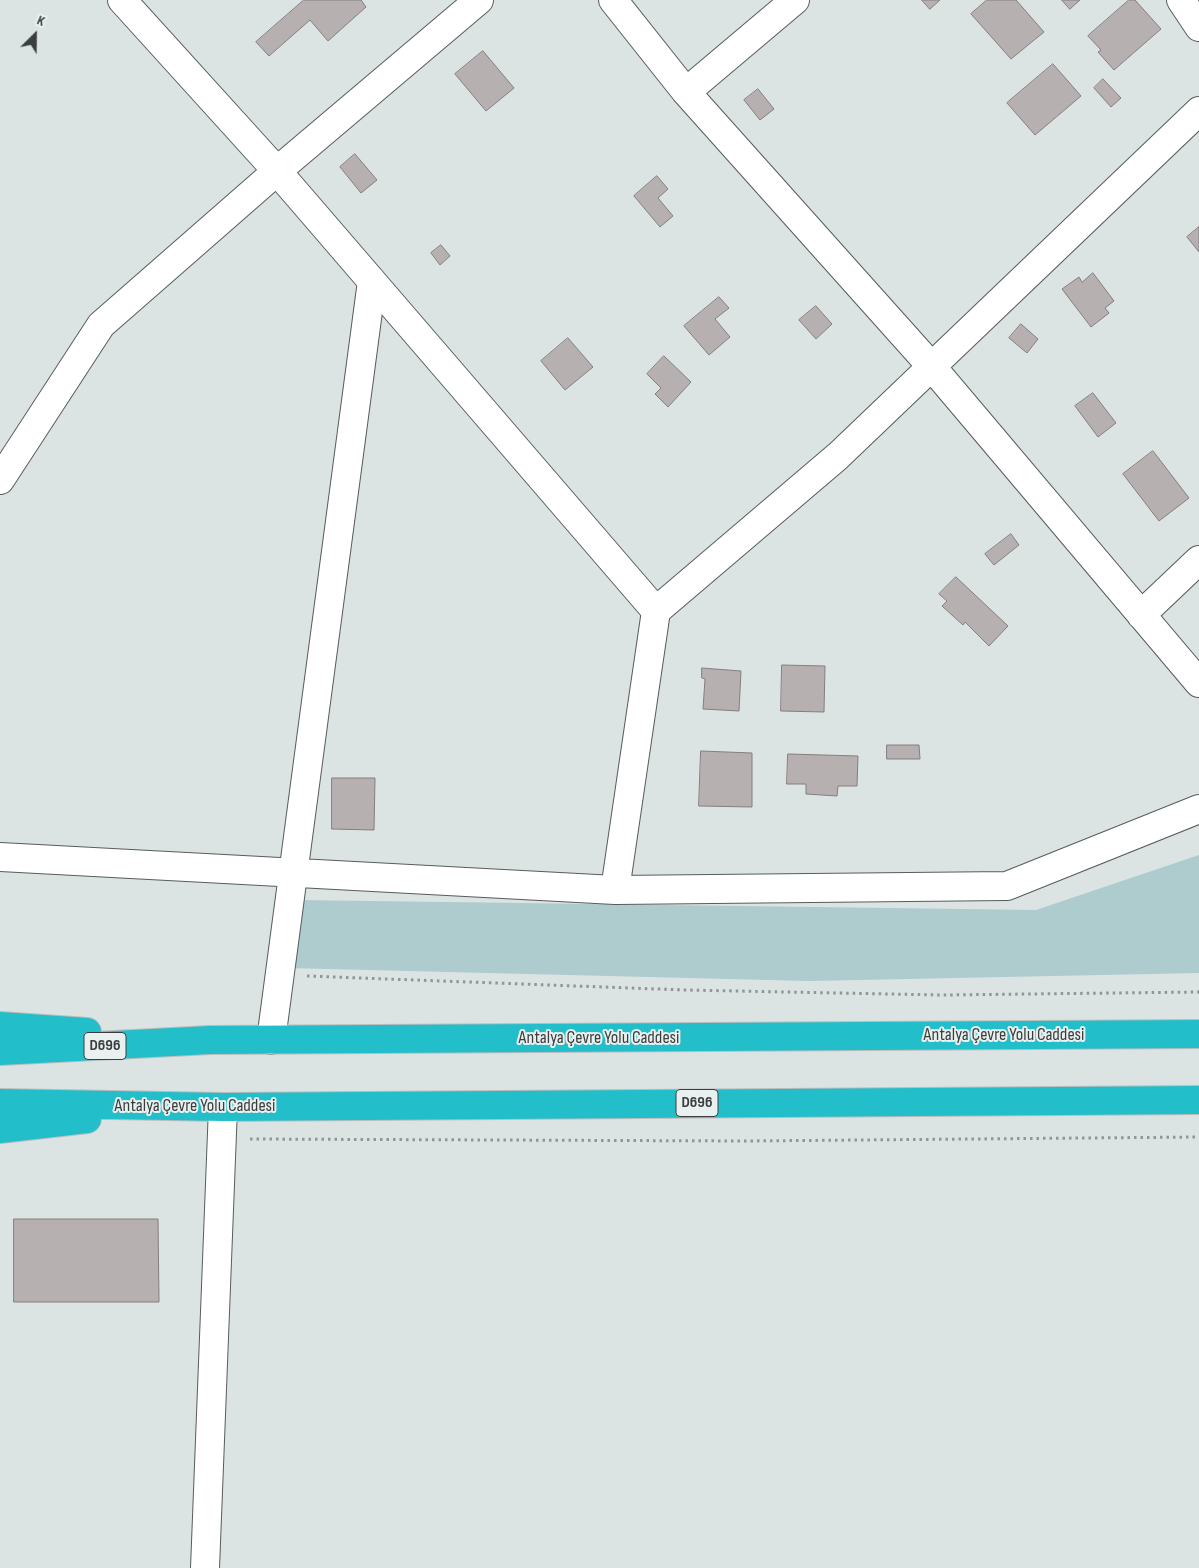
<!DOCTYPE html>
<meta charset="utf-8">
<style>
body{margin:0}
#map{position:relative;width:1199px;height:1568px;overflow:hidden;background:#dce3e3;font-family:"Sofia Sans Condensed",sans-serif}
canvas{display:block}
.north{position:absolute;left:10px;top:10px;width:50px;height:50px;-webkit-text-stroke:4px #e9f0f0;paint-order:stroke;rotate:23deg;font-size:14px;font-weight:700;line-height:20px;text-align:center;color:#3b3e3e}
.north::after{content:'';display:block;margin:auto;width:18px;height:22px;background:#3b3e3e;clip-path:polygon(50% 0,100% 100%,50% 72%,0 100%)}
</style>
<div id="map">
<canvas width="1199" height="1568"></canvas>
<div class="north">K</div>
</div>
<script>
const ctx = document.querySelector('canvas').getContext('2d');
ctx.lineJoin = 'round';
function fill(path, color) { ctx.fillStyle = color; ctx.fill(path, 'evenodd'); }
function stroke(path, color, width, dash) { ctx.strokeStyle = color; ctx.lineWidth = width; ctx.lineCap = dash ? 'butt' : 'round'; ctx.setLineDash(dash || []); ctx.stroke(path); }
function drawText(font, color, halo, rows, align = 'center') {
  ctx.font = font + ' "Sofia Sans Condensed",sans-serif'; ctx.lineWidth = 4; ctx.setLineDash([]); ctx.textBaseline = 'middle'; ctx.strokeStyle = halo; ctx.fillStyle = color; for (const [text, x, y, turn = 0] of rows) {
    ctx.save(); ctx.translate(x, y); ctx.rotate((+turn || 0) * Math.PI / 180); ctx.textAlign = isNaN(turn) ? turn : align; if (halo) ctx.strokeText(text, 0, 0); ctx.fillText(text, 0, 0); ctx.restore();
  }
}
const green = new Path2D(`
 M1199 855V973L809 981 288 968 296 900 1036 910Z`);
const building = new Path2D(`
 M304 0H361L366 7 328 41 310 20 269 56 256 42Z
 M922 0H940L930 9Z
 M987 0H1016L1044 32 1011 59 971 14Z
 M1062 0H1080L1070 9Z
 M1129 0H1135L1161 29 1114 70 1098 52 1101 50 1088 36Z
 M483 51 514 88 486 111 455 74Z
 M1053 64 1081 96 1035 135 1007 103Z
 M1103 79 1121 98 1111 107 1094 88Z
 M758 89 774 109 760 120 744 100Z
 M355 154 377 180 361 193 340 167Z
 M657 176 668 189 658 198 673 216 660 227 634 196Z
 M1199 227V252L1187 237Z
 M441 245 450 256 440 265 431 253Z
 M1093 273 1114 301 1105 308 1109 313 1091 327 1062 289 1079 277 1082 282Z
 M719 297 729 308 715 319 730 337 709 355 684 326Z
 M816 306 832 324 816 339 799 320Z
 M1021 324 1038 339 1027 353 1009 338Z
 M568 338 593 367 565 390 541 361Z
 M664 356 691 382 668 407 655 394 661 388 647 374Z
 M1093 393 1116 423 1098 437 1075 406Z
 M1153 451 1189 498 1159 521 1123 474Z
 M1011 534 1019 545 994 565 985 554Z
 M956 577 1008 626 989 646 965 622 963 625 942 606 947 601 939 594Z
 M782 665 825 666 824 712 781 711Z
 M702 668 741 671 739 711 703 709 705 679 702 678Z
 M887 745H919L920 759H887Z
 M701 751 752 753V807L699 806Z
 M788 754 858 756 857 786H838L837 796 806 794V784H787Z
 M332 778H375L374 830 332 829Z
 M14 1219H158L159 1302H14Z`);
const path = new Path2D(`
 M307 976 684 990 943 995 1199 992
 M250 1139 745 1141 1199 1137`);
const minor = new Path2D(`
 M122 0 277 171 479 0
 M613 0 686 92 932 367 1199 683
 M1181 0 1199 27
 M686 92 795 0
 M0 480 101 325 277 171 656 611
 M1141 615 1199 560
 M0 857 615 890 1007 886 1199 809
 M615 890 656 611 838 456 1199 111
 M271 1040 372 281
 M205 1568 223 1107`);
const highway = new Path2D(`
 M0 1026 87 1032
 M0 1051 210 1040 1199 1034
 M0 1103 223 1107 1199 1100
 M0 1129 87 1119`);
const shields = [
 [105,1046,42],
 [697,1103,42]
];
const shieldNames = [
 ["D696",105,1046],
 ["D696",697,1103]
];
const streetNames = [
 ["Antalya Çevre Yolu Caddesi",1004,1035],
 ["Antalya Çevre Yolu Caddesi",599,1038],
 ["Antalya Çevre Yolu Caddesi",195,1106]
];
fill(green, '#aecbcd');
fill(building, '#b6b0b1');
stroke(building, '#837e7f', 1);
stroke(minor, '#575c5d', 30);
stroke(highway, '#bcbdbd', 30);
stroke(path, '#909595', 3, [2.5, 4]);
stroke(minor, '#fff', 28);
stroke(highway, '#22bec9', 28);
for (const [x, y, w] of shields) { const box = new Path2D(); box.roundRect(x - w / 2, y - 13.5, w, 27, 4); ctx.fillStyle = '#e9f0f0'; ctx.fill(box); stroke(box, '#3b3e3e', 1); }
drawText('bold 16px', '#3b3e3e', null, shieldNames);
drawText('18px', '#3b3e3e', '#e9f0f0', streetNames);
</script>
